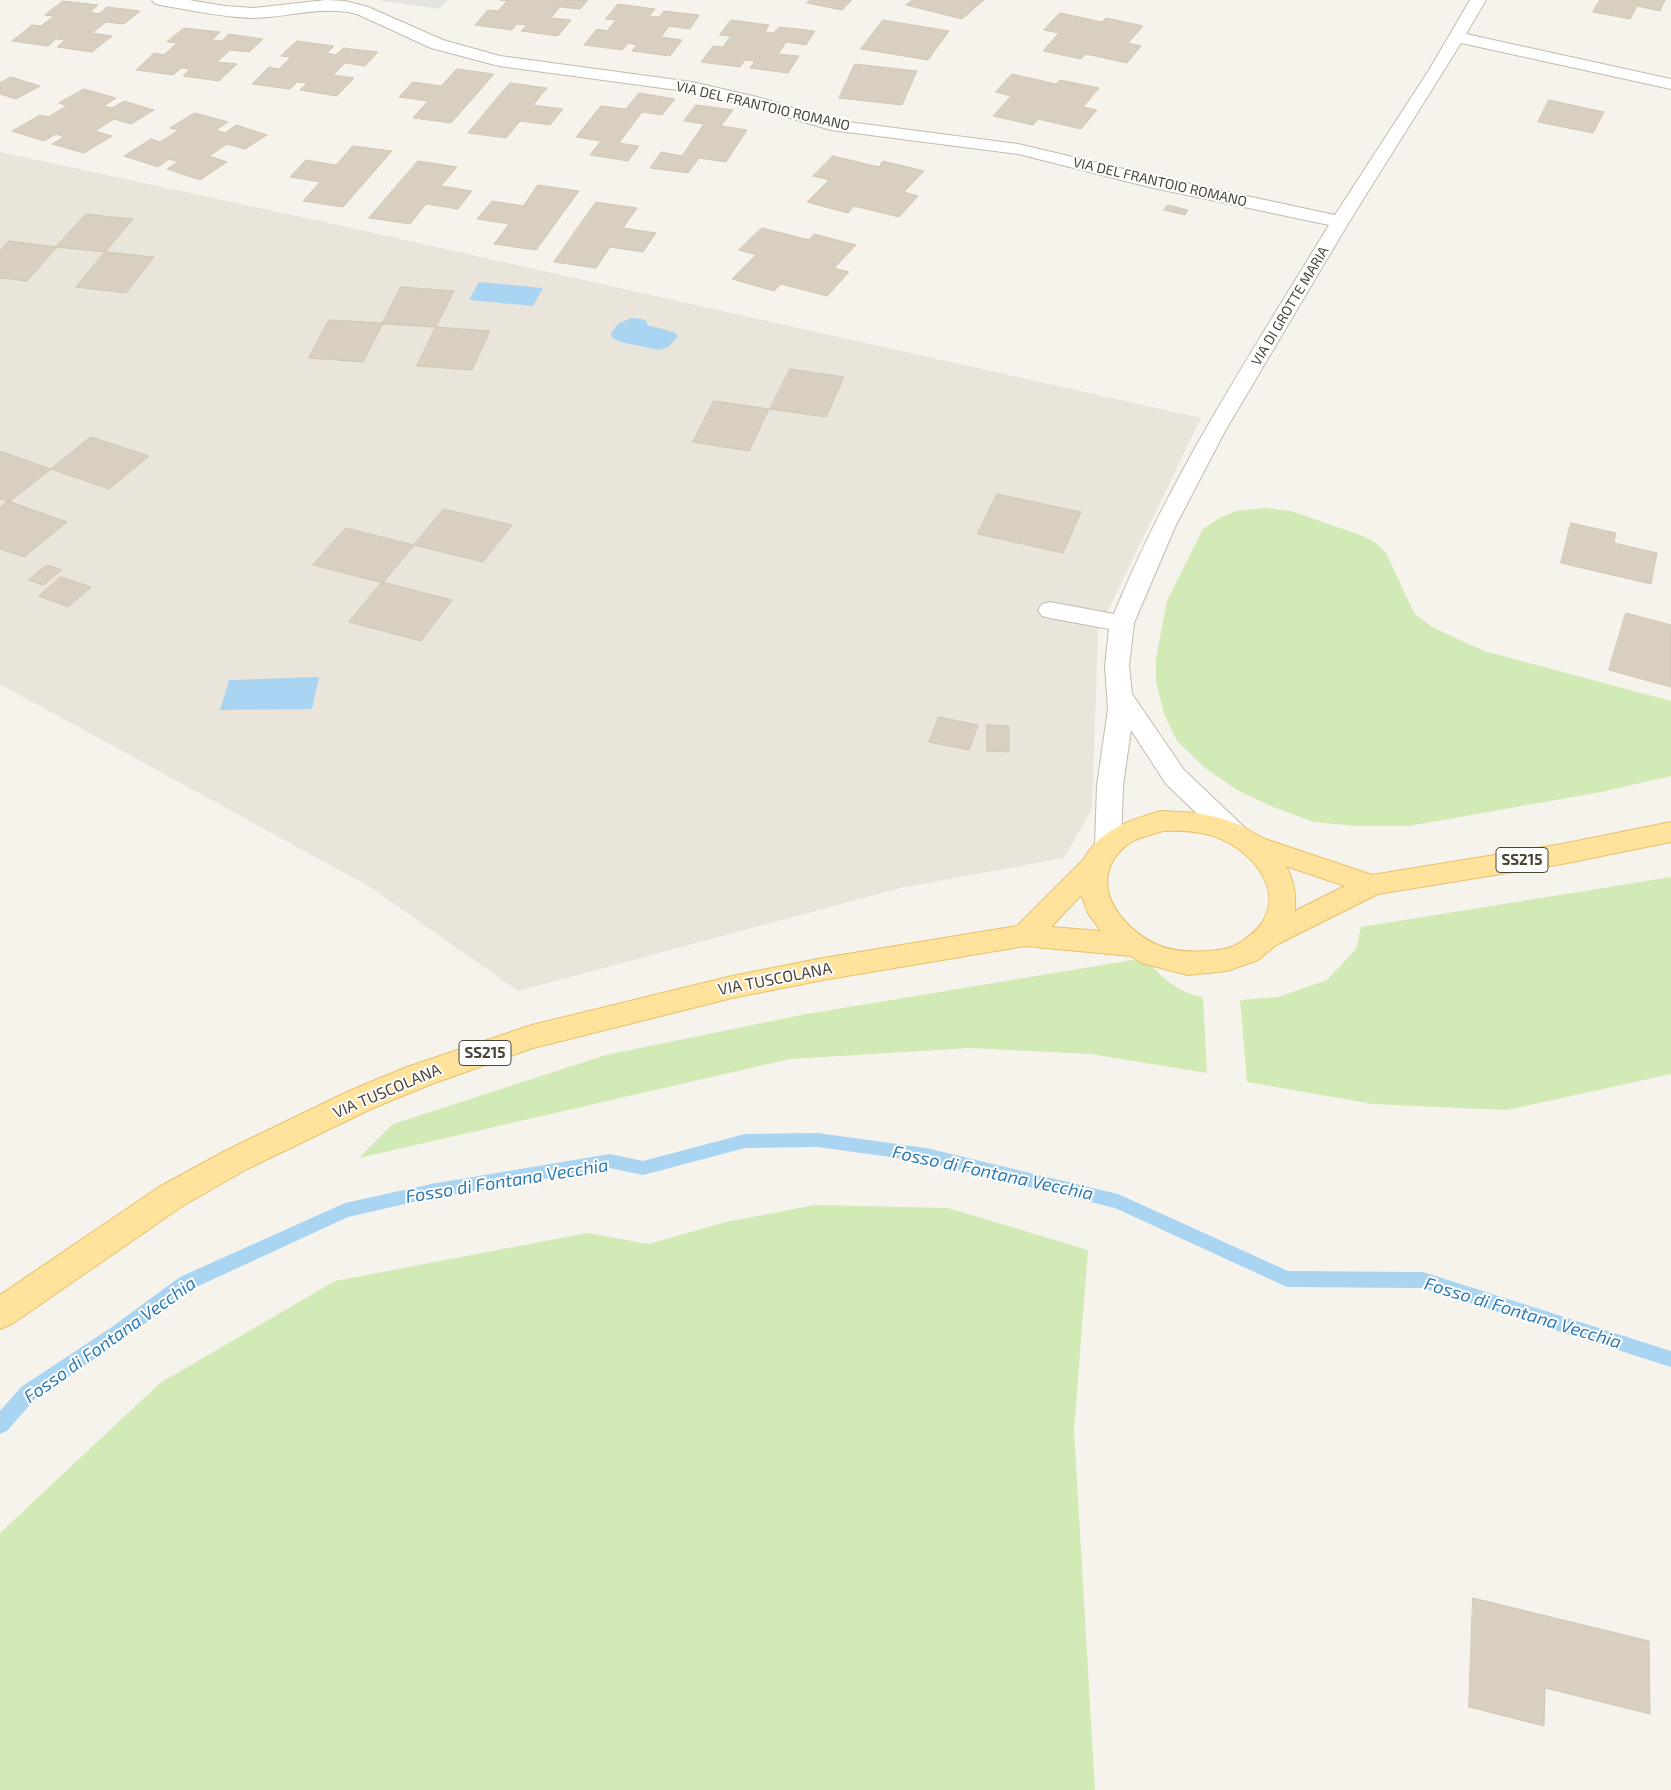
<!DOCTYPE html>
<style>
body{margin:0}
canvas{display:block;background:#f6f3ec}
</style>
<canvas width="1671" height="1790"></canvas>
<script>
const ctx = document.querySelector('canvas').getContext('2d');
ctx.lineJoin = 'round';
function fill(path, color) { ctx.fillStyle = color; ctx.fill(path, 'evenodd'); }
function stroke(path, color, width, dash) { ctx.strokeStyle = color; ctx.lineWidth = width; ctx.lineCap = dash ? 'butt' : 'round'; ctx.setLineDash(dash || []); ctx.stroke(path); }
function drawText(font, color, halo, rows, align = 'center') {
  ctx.font = font + ' "Exo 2",sans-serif'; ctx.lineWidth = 4; ctx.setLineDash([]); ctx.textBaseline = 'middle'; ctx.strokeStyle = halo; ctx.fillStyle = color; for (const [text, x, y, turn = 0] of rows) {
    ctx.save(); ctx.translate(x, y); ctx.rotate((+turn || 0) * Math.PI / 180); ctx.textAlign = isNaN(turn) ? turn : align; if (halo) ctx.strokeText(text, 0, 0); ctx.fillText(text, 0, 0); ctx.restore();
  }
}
const residential = new Path2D(`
 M0 152 329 223 1201 418 1098 631 1092 809 1064 858 900 888 518 991 370 887 0 684Z`);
const green = new Path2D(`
 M1265 508 1291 511 1363 536 1376 543 1386 553 1414 613 1432 627 1484 651 1671 701V776L1601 792 1409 826H1356L1314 822 1273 807 1237 790 1205 768 1177 741 1164 714 1156 681V658L1167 601 1203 529 1219 518 1236 511Z
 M1671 877V1074L1507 1110 1373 1104 1247 1082 1240 1000 1278 997 1327 980 1356 949 1361 927Z
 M1145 958C1161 977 1178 993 1203 997L1207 1073 1091 1054 970 1048 790 1059 359 1158 393 1124 606 1055 806 1014Z
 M815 1205 948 1208 1088 1250 1074 1430 1095 1790H0V1533L160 1383 335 1281 587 1233 649 1244 726 1222Z`);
const parking = new Path2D(`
 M377 0H448L439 9Z`);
const water = new Path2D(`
 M479 282 543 288 533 306 469 300Z
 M632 318 642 319 647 322V325L673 332 678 336 668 347 659 350 620 342 612 337 611 333 619 323Z
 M319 677 312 709 220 710 229 680Z`);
const stream = new Path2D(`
 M818 1133 926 1148 1118 1194 1288 1271 1423 1272 1671 1351V1367L1423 1288 1287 1287 1115 1208 926 1162 818 1147 745 1148 643 1175 610 1168 431 1198 348 1217 192 1289 121 1341 35 1399 7 1431 0 1434V1411L21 1387 109 1329 180 1277 345 1203 431 1184 610 1154 643 1161 745 1134Z`);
const building = new Path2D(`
 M500 0H588L580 9 560 7 551 18 571 20 558 36 521 31 527 25 517 24 512 30 475 25 488 10 498 11 507 1Z
 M810 0H852L842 10 807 3Z
 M913 0H984L962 19 906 5Z
 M1600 0H1665L1660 11 1637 6 1630 19 1593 12Z
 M63 1 98 5 90 12 99 14 107 7 140 11 124 24 106 22 92 33 112 36 92 52 57 47 65 40 56 39 48 46 12 41 32 25 41 26 54 16 45 15Z
 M618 4 655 9 649 16 659 17 664 11 699 15 690 29 669 26 661 37 682 40 670 56 632 51 637 45 628 43 622 50 584 45 597 29 607 31 616 20 606 19Z
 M1060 13 1102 22 1106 18 1143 26 1128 43 1141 46 1127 63 1086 54 1081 59 1043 51 1059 33 1044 30Z
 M731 20 769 25 765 32 774 33 779 27 815 31 806 45 786 42 778 54 799 56 788 73 750 68 755 61 745 60 740 67 701 62 713 46 723 47 731 36 720 35Z
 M883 20 949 31 928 60 861 49Z
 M184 28 220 32 212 40 222 41 229 34 263 39 249 52 230 50 217 62 237 64 219 81 183 76 190 69 181 68 173 75 136 70 154 53 164 55 177 43 167 42Z
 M297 41 334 46 327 53 336 55 343 48 378 52 365 66 345 63 333 75 354 78 337 96 300 90 307 83 297 82 290 89 252 84 269 67 279 69 291 57 281 56Z
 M855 64 917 71 902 105 839 98Z
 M457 69 494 74 451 123 413 118 428 101 399 97 413 82 441 86Z
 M1012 74 1056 84 1060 80 1099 88 1083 107 1097 110 1081 129 1038 119 1033 125 993 116 1011 96 996 92Z
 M11 77 40 86 16 99 0 94V83Z
 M510 83 547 88 533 105 563 109 550 125 520 121 506 138 468 133Z
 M84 89 116 98 104 106 112 108 124 101 154 110 131 124 114 119 95 131 112 136 84 153 52 144 64 137 56 134 44 141 12 131 40 115 48 117 67 106 59 103Z
 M639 93 675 99 662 115 642 112 619 143 639 146 628 161 590 155 601 141 576 137 601 106 626 109Z
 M1549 100 1604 112 1593 133 1538 122Z
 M696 105 733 110 721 126 747 130 726 162 699 158 688 173 650 168 661 152 682 156 704 124 684 121Z
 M195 113 228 122 216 130 225 133 236 125 267 135 245 149 227 144 209 156 227 162 200 180 167 169 178 162 169 159 158 167 124 156 151 139 160 142 179 130 170 128Z
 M353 146 392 151 343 207 303 201 320 182 290 177 306 160 336 165Z
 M833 156 879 167 883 161 924 171 904 192 918 196 899 217 854 206 848 213 807 202 829 180 813 176Z
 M418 161 457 167 441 186 472 191 458 209 426 204 410 224 369 218Z
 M538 185 579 191 536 250 494 244 509 224 477 219 492 201 523 206Z
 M596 202 637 208 623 228 656 233 643 252 610 247 596 268 554 262Z
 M1168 205 1188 210 1185 215 1164 210Z
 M86 214 133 219 105 252 56 247Z
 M762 228 809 240 814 234 856 245 834 268 849 272 827 296 781 284 774 291 732 279 756 255 739 250Z
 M9 241 57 247 27 281 0 278V251Z
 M105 252 154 257 126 293 76 287Z
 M401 287 454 291 436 327 382 324Z
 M329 320 383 323 363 362 309 358Z
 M436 327 490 331 472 370 417 366Z
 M790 369 844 377 826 417 770 409Z
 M714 401 769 409 749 451 693 442Z
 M91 437 149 456 109 489 51 469Z
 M0 451 51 469 9 502 0 499Z
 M997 494 1081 512 1063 553 978 534Z
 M8 501 67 522 24 557 0 549V508Z
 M444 509 512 525 483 562 414 545Z
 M1571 523 1616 533 1614 543 1657 553 1651 584 1561 563Z
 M346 528 414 545 383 583 313 565Z
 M47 565 62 570 43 585 29 580Z
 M61 577 91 587 68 607 39 596Z
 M382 582 452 600 421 641 349 622Z
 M1626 613 1671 625V687L1609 670Z
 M939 717 978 725 969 750 929 742Z
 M987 725 1009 726V752L987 751Z
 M1473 1598 1649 1641 1650 1714 1545 1688 1544 1726 1469 1707Z`);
const minor = new Path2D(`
 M152 0H189L225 6 254 8 326 0 345 1 368 7 443 40 500 56 692 82 757 97 833 120 1018 144 1149 175 1335 215 1429 70 1470 0H1486L1466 34 1671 79V89L1461 43 1349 222 1225 431 1175 527 1134 623 1129 666 1132 694 1184 770 1244 827 1248 834 1244 841 1235 844 1226 841 1166 784 1131 730 1123 785 1121 845 1117 852 1108 855 1099 852 1095 845 1097 785 1108 709 1105 666 1109 629 1050 618 1042 616 1038 610 1042 604 1050 602 1114 614C1170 476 1252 352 1329 225L1149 187 1018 154 831 130 746 105 692 92 499 66 431 48 357 14C321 5 288 18 252 18 221 17 190 10 160 5L154 3Z`);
const major = new Path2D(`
 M1161 811 1197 813 1220 818 1240 825 1262 838 1372 875 1562 844 1671 822V842L1562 864 1378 894 1276 945 1258 960 1227 971 1188 975 1142 963 1131 956 1025 946 823 980 732 998 533 1048 429 1085 371 1109 247 1169 181 1207 12 1324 0 1329V1295L159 1187 225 1151 349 1091 407 1067 532 1025 732 976 823 958 1017 926 1084 859C1100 829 1131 820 1161 811ZM1163 831C1182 830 1201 831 1219 838 1249 850 1284 887 1263 921 1258 930 1249 936 1241 942 1231 949 1220 950 1209 951 1192 952 1176 952 1160 946 1119 929 1083 879 1128 844 1136 838 1152 835 1163 831ZM1286 866 1345 886 1295 911C1296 894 1294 881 1286 866ZM1081 895 1088 913 1101 931 1051 927Z`);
const farStreetnames = [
 ["VIA DEL FRANTOIO ROMANO",763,106,13],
 ["VIA DEL FRANTOIO ROMANO",1160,182,13],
 ["VIA DI GROTTE MARIA",1290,306,-59]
];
const shields = [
 [1522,860,52],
 [485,1053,52]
];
const shieldNames = [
 ["SS215",1522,860],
 ["SS215",485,1053]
];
const streetNames = [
 ["VIA TUSCOLANA",775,979,-11],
 ["VIA TUSCOLANA",387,1091,-23]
];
const waterNames = [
 ["Fosso di Fontana Vecchia",993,1173,12],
 ["Fosso di Fontana Vecchia",507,1181,-9],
 ["Fosso di Fontana Vecchia",1523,1313,17],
 ["Fosso di Fontana Vecchia",110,1340,-35]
];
fill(residential, '#eae5da');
fill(green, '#d2eab5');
fill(parking, '#e5e3e0');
fill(water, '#a9d4f2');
fill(stream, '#a9d4f2');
fill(building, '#d8cfc1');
stroke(building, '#d3c7b4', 1);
stroke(minor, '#c2bbae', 2);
stroke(major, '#e6c16a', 2);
fill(minor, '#fff');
fill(major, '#ffe39c');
drawText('14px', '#4b4439', '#fff', farStreetnames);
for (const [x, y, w] of shields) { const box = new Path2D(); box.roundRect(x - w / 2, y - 12.5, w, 25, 4); ctx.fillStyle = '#fff'; ctx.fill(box); stroke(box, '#4b4439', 1); }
drawText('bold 15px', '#4b4439', null, shieldNames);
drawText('16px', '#4b4439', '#fff', streetNames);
drawText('italic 18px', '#2e7ab2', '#fff', waterNames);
</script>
